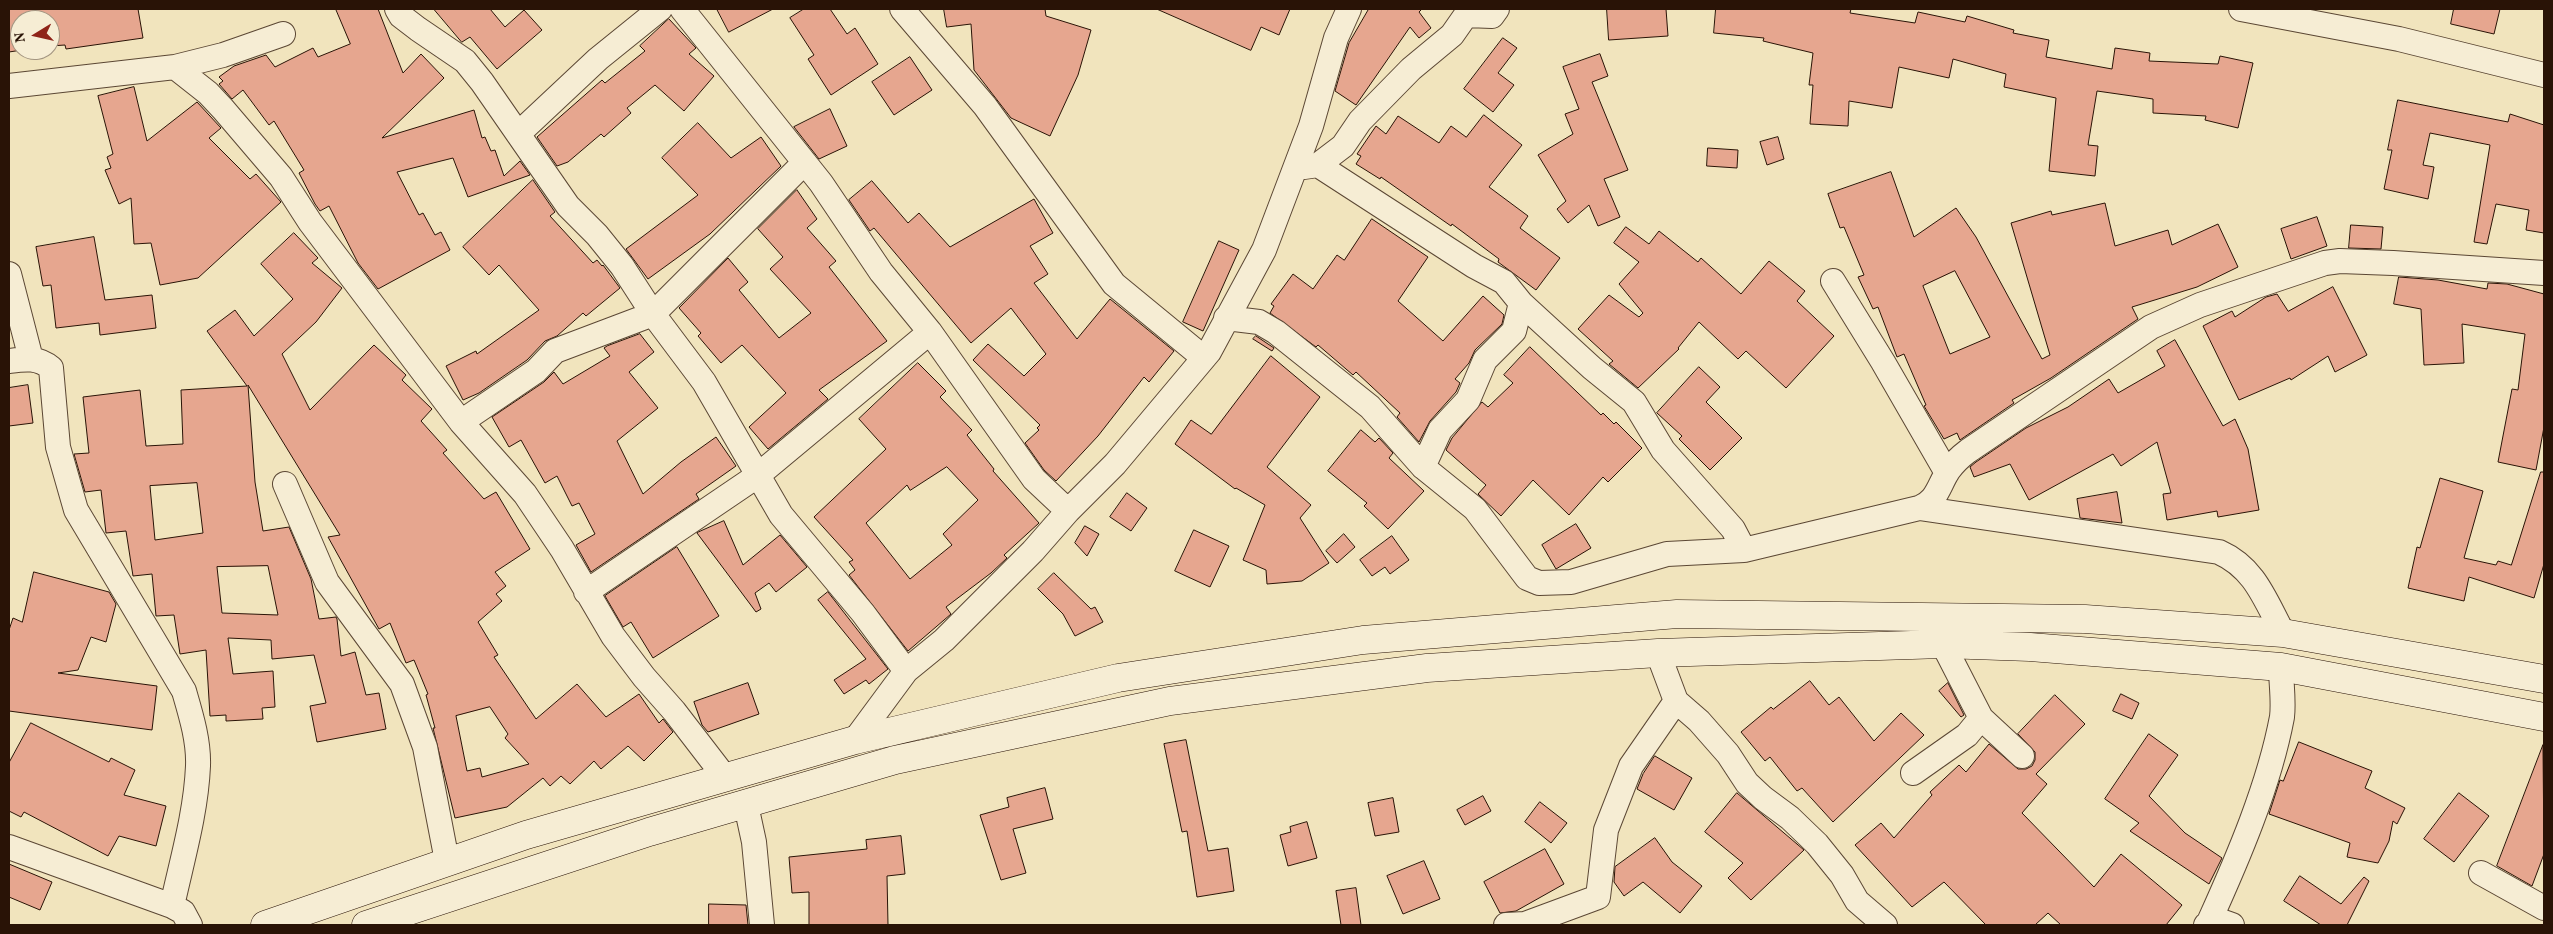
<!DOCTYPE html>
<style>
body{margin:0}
#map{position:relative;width:2553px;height:934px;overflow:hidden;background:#f1e4bd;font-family:Vollkorn,serif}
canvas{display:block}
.frame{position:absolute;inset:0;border:10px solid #291306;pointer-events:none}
.north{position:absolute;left:10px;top:10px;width:50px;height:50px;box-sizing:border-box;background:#f6edd4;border:1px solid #a49682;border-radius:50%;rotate:261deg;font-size:14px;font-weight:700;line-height:20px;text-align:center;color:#291306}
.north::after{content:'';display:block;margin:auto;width:18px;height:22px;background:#8f2418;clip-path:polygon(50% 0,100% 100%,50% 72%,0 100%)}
</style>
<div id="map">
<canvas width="2553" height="934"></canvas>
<div class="frame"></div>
<div class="north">N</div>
</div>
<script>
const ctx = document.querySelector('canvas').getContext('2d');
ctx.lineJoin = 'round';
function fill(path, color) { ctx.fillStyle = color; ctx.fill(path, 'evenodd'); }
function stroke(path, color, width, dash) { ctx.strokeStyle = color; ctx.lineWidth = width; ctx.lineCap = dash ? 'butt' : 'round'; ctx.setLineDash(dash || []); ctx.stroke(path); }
const building = new Path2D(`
 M9 9H138L143 38 66 49 65 45 50 46V20H20L22 50 9 52Z
 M336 9H378L403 73 421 54 444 78 382 138 474 110 482 138 485 137 491 151 495 150 504 176 520 161 530 175 468 197 453 158 397 172 419 215 423 213 435 235 441 232 450 250 378 289 358 263 329 206 320 211 315 204 299 173 304 170 274 121 269 125 243 90 232 99 219 84 223 81 219 77 234 66 266 55 275 67 313 48 318 57 350 44Z
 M434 9H490L505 27 524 10 542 30 497 69 470 37 462 42Z
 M717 9H773L729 32Z
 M804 9H830L847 34 855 28 878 64 831 95 808 59 814 55 790 18Z
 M944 9H1045L1046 16 1091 30 1078 75 1050 136 1011 118 974 70 971 24 947 27Z
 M1157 9H1290L1279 35 1261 27 1251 50Z
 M1369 9H1422L1419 12 1431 28 1419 38 1410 27 1356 105 1335 91 1349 43Z
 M1607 9H1666L1668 36 1609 40Z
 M1716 9H1851L1850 13 1915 23 1918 12 1965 22 1967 16 2014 30 2013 33 2049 40 2046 57 2112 69 2115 48 2150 53 2149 61 2218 64 2220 56 2253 63 2238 128 2205 120 2206 116 2153 113V99L2097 91 2088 145 2098 146 2095 176 2049 171 2056 98 2004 87 2006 74 1953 59 1949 78 1899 67 1892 108 1849 101 1848 126 1810 124 1813 85H1809L1813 53 1763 41 1764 38 1714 33Z
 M2454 9H2500L2494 34 2451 24Z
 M669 19 696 48 689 54 714 76 684 111 655 85 627 108 631 113 604 137 601 134 568 162 557 166 537 137 602 80 605 83 645 51 640 46Z
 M1503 38 1517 48 1498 73 1514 85 1493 112 1464 89Z
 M1600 54 1608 76 1592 82 1628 170 1604 179 1620 217 1598 226 1589 205 1568 223 1557 209 1566 201 1538 155 1573 134 1565 114 1579 109 1563 67Z
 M910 57 932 90 894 115 872 82Z
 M134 87 147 141 197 102 221 128 209 138 250 179 256 174 281 202 198 278 160 285 151 243 134 244 131 198 119 204 105 170 111 168 107 157 113 154 98 96Z
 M2398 100 2508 122 2510 114 2544 125V233L2526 230 2529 210 2496 204 2487 244 2474 242 2490 145 2430 133 2423 165 2434 167 2428 199 2384 189 2392 150H2388Z
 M830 109 847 146 819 159 794 127Z
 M1484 115 1522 145 1489 187 1528 216 1520 228 1560 258 1536 290 1498 262 1499 259 1452 224 1451 226 1381 177 1380 179 1356 164 1361 156 1357 154 1376 126 1386 134 1398 116 1439 143 1451 126 1466 137Z
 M698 123 731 158 761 137 781 166 710 234 648 279 626 249 698 195 662 158Z
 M1778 137 1784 159 1767 165 1760 142Z
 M1708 148 1738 150 1737 168 1707 166Z
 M1891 172 1914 237 1956 208 1976 237 2042 359 2050 355 2011 223 2051 211 2052 215 2105 203 2115 246 2168 230 2172 245 2218 224 2238 267 2197 287 2132 307 2138 319 2051 378 2012 400 2014 403 1960 440 1957 433 1944 439 1924 406 1926 405 1904 354 1897 357 1878 307 1873 309 1858 277 1864 275 1844 227 1840 228 1828 194ZM1955 271 1990 337 1950 354 1923 286Z
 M533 180 555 212 550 216 593 263 597 260 602 266 603 265 620 288 586 316 583 313 557 336 545 341 527 360 479 393 463 400 446 366 476 351 477 354 539 310 499 265 489 275 463 247Z
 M872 181 908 223 919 213 950 247 1034 199 1053 233 1030 246 1048 274 1034 283 1077 339 1110 299 1174 351 1149 382 1144 377 1098 436 1056 481 1044 470 1025 443 1039 430 1037 428 1040 425 973 360 988 344 1024 376 1046 354 1011 308 971 343 874 228 870 231 849 200Z
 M797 190 817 219 807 228 836 261 829 267 887 341 819 390 828 399 768 449 749 427 786 393 742 345 721 363 698 336 701 333 679 308 728 258 748 282 739 290 779 338 811 313 770 269 783 257 758 229Z
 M2317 217 2327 246 2291 259 2281 229Z
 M1372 219 1428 257 1398 301 1443 341 1483 296 1504 315 1502 324 1475 350 1469 363 1455 379 1460 383 1456 392 1430 421 1419 442 1397 417 1400 413 1356 372 1353 375 1318 345 1316 347 1270 313 1274 306 1271 304 1293 274 1313 289 1337 255 1344 260Z
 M2351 225 2383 227 2381 249 2349 248Z
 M1626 227 1649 244 1659 231 1698 262 1701 258 1741 294 1769 261 1805 291 1797 301 1834 336 1786 388 1746 351 1738 359 1699 322 1678 348 1679 349 1638 388 1609 364 1613 361 1578 329 1609 295 1639 317 1643 313 1619 284 1639 262 1614 243Z
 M294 233 318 258 312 263 342 288 316 322 282 354 310 410 374 345 406 375 402 380 432 409 421 421 447 450 443 453 484 499 496 492 530 549 495 572 506 586 496 594 502 601 478 622 498 655 494 657 536 719 577 684 606 717 639 694 659 723 663 719 673 732 644 761 628 746 601 769 594 761 570 784 561 776 550 786 543 778 507 807 455 818 433 728H435L426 695 428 694 414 660 406 663 390 623 379 629 328 537 340 535 248 385 255 482 263 531 289 527 311 579 319 619 336 617 337 619 341 656 355 652 366 695 379 693 386 729 317 742 310 706 326 703 314 655 272 659 271 640 228 638 233 674 273 671 275 707 262 708 263 719 226 721V715L210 716 206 650 180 654 174 615 156 616 152 574 133 576 126 531 106 533 101 490 85 492 74 454 89 453 83 397 140 390 146 446 183 444 181 390 247 386 207 331 235 310 254 336 293 299 261 264ZM197 483 203 533 155 540 150 486ZM268 566 278 615 222 613 217 567ZM490 707 508 734 505 738 529 764 482 777 480 768 467 771 456 716Z
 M94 237 105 300 152 295 156 328 100 335 99 323 56 328 51 285 43 286 36 247Z
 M1219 241 1239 250 1203 331 1183 322Z
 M2399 277 2438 280 2487 289 2488 283 2507 284 2544 294V427L2536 470 2498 462 2512 389 2518 390 2525 334 2462 324 2464 363 2424 365 2421 309 2394 304Z
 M2333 287 2367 355 2335 372 2328 356 2291 380 2290 378 2239 400 2203 326 2232 311 2235 317 2266 297 2277 294 2288 311Z
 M640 334 654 352 629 372 658 408 617 441 643 494 681 462 716 437 736 466 696 494 699 499 591 572 576 545 595 534 579 503 572 506 557 476 545 483 521 440 509 447 492 417 544 382 554 372 563 384 610 356 604 348 607 346Z
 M1256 336 1274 348 1272 351 1253 339Z
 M2175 340 2223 426 2235 419 2248 449 2259 510 2218 517 2217 511 2167 520 2163 494 2171 493 2157 442 2121 466 2113 454 2029 500 2010 464 1974 477 1970 467 1976 462 2026 428 2068 407 2109 379 2118 393 2165 366 2157 351Z
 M1530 347 1601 415 1603 413 1614 424 1616 422 1642 448 1608 482 1603 477 1569 515 1533 480 1501 516 1478 494 1486 485 1446 450 1452 438 1482 402 1488 407 1513 383 1504 375Z
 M1271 356 1320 397 1267 467 1311 505 1300 518 1329 563 1302 581 1267 584 1266 570 1243 560 1265 505 1236 488 1235 489 1175 444 1191 420 1211 434Z
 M918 363 946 391 940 397 972 430 967 435 994 469 993 471 1039 523 1004 555 1007 558 991 573 946 607 951 614 908 651 849 575 855 570 849 562 853 560 814 517 886 449 859 419ZM947 467 978 500 943 534 952 545 910 579 866 523 907 485 910 490Z
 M1699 367 1720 387 1706 402 1742 438 1710 470 1679 439 1682 436 1657 413Z
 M28 385 33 423 9 426V388Z
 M1361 430 1375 442 1379 438 1393 453 1389 458 1424 491 1388 529 1364 506 1367 503 1328 471Z
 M2541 472H2544V564L2534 598 2469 577 2464 601 2408 588 2417 547 2420 548 2440 478 2483 491 2464 558 2496 565 2498 561 2511 565Z
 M2117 492 2122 523 2080 518 2077 499Z
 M1127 493 1147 508 1131 531 1110 517Z
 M724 521 743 565 780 535 807 567 776 592 769 583 755 593 761 609 756 612 697 533Z
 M1576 524 1591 548 1556 569 1542 545Z
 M1085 526 1099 534 1087 556 1075 543Z
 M1194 530 1229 546 1210 587 1175 571Z
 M1344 534 1355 547 1337 563 1326 551Z
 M1392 536 1409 560 1390 574 1385 567 1372 576 1360 560Z
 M677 547 719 616 653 658 631 622 623 627 605 596Z
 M34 572 109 592 116 604 106 642 91 637 78 670 58 673 157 686 152 730 9 711V630L13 618 22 622Z
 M1054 573 1091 609 1095 607 1103 622 1075 636 1063 614 1038 589Z
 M828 592 888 669 869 684 866 680 844 694 834 680 866 659 818 600Z
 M1810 681 1829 705 1839 697 1874 741 1901 713 1924 735 1833 822 1802 788 1797 791 1770 757 1765 761 1741 732 1771 707 1773 709Z
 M748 683 759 714 708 732 702 725 694 702Z
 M1948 683 1964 715 1961 717 1939 691Z
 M2121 694 2139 703 2132 719 2113 711Z
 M2055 695 2085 724 2036 774 2047 784 2022 813 2094 887 2121 854 2182 905 2166 925H2061L2048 913 2035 925H1986L1944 882 1912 907 1855 845 1881 823 1894 838 1932 795 1930 792 1959 765 1966 772 1989 744 2018 769H2026L2032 766 2035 760V752L2018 734Z
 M31 723 109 762 111 758 135 770 124 795 166 806 156 846 119 836 108 856 24 812 21 817 9 811V763Z
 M2149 734 2178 755 2149 796 2185 833 2222 858 2209 884 2130 831 2139 823 2105 799Z
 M1186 740 1208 851 1228 848 1234 891 1197 897 1187 831 1182 832 1164 744Z
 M2299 742 2372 771 2365 788 2405 808 2397 824 2393 821 2389 841 2378 863 2347 857 2350 843 2269 814 2280 780 2283 781Z
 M2543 745 2544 854 2532 886 2497 866Z
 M1655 756 1692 778 1674 810 1637 789 1643 774Z
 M1045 788 1053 819 1013 829 1026 873 1001 880 980 815 1009 807 1007 798Z
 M1737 793 1804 850 1751 900 1728 878 1743 863 1705 832Z
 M2459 793 2489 816 2454 862 2424 839Z
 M1483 796 1491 811 1465 825 1457 810Z
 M1393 798 1399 832 1375 836 1368 803Z
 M1540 802 1567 823 1551 843 1525 822Z
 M1307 822 1317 858 1288 866 1280 835 1291 832 1290 827Z
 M901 836 905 874 887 876 888 925H809V892L792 893 789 857 867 849 866 840Z
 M1655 838 1672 862 1702 886 1680 913 1643 882 1624 896 1614 882 1615 867Z
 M1545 849 1564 884 1516 911 1500 913 1484 882Z
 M1424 861 1440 899 1403 914 1387 876Z
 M9 864 52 882 40 910 9 897Z
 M2300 876 2341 904 2364 877 2369 881 2347 925H2321L2284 901Z
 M1356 888 1361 925H1341L1336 891Z
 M709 904 746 905 748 925H709Z`);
const minor = new Path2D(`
 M397 9 401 16 418 29 465 61 482 82 568 206 597 235 622 266 653 314 704 382 781 515 863 613 906 671
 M682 9 821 183 881 272 930 332 1034 479 1068 511
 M902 9 985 106 1114 284 1204 358
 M2241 9 2399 39 2544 75
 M175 67 208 93 223 109 281 177 310 222 461 422 525 494 562 549 613 636 644 677 674 711 724 776
 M9 86 175 67 223 55 283 34
 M518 134 598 59 660 9
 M1318 165 1474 266 1504 282 1521 303 1514 331 1485 360 1468 400 1440 430 1423 467
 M1304 167 1318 165 1343 146 1360 121 1411 69 1452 35 1466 15 1492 16 1497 9
 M9 274 31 359
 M1833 281 1883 362 1947 473
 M1521 303 1592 368 1634 402 1663 450 1733 529 1744 550
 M1226 318 1259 322 1276 332 1370 407 1423 467 1475 509 1527 578 1539 583 1571 582 1667 554 1744 550 1919 508C1937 501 1938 487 1948 471 1953 464 1960 457 1968 451L2151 327 2200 305 2325 263 2340 261 2393 263 2544 273
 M9 361C25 359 38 357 51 368L58 447 76 510 184 691C191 715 199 741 198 766 196 813 182 860 172 906
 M461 422 536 371 555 351 653 314 803 164
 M285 484 327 582 402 684 425 747 447 861
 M1919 508 2219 552C2255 568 2265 600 2283 633
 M586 592 757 476 930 332
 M1943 644 1981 718 2022 756
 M1658 653 1676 701 1699 721 1728 754 1747 783 1763 798 1790 818 1817 844 1842 875 1857 901 1885 925
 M855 740 906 671 944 640 1033 551 1068 511 1115 464 1209 352 1264 250 1311 126 1336 38 1349 9
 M1913 773 1967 735 1981 718
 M746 805 754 842 762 925
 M9 847 172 906 183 912 190 925
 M2481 873 2544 908
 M2209 922C2238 858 2269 786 2282 717 2284 701 2281 683 2281 667
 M1506 925 1525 924 1598 897 1606 830 1631 766 1676 701
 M2206 925 2218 920 2232 925`);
const secondary = new Path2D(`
 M265 925 526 835 855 740 1118 678 1363 640 1677 614 2085 619 2283 633 2544 679
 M366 925 649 832 895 760 1170 701 1427 668 1658 653 1943 644 2030 647 2281 667 2544 717`);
fill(building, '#e6a68f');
stroke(building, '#291306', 1);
stroke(minor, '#5b4734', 26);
stroke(secondary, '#291306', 29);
stroke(minor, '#f6edd4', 24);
stroke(secondary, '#f6edd4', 28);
</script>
